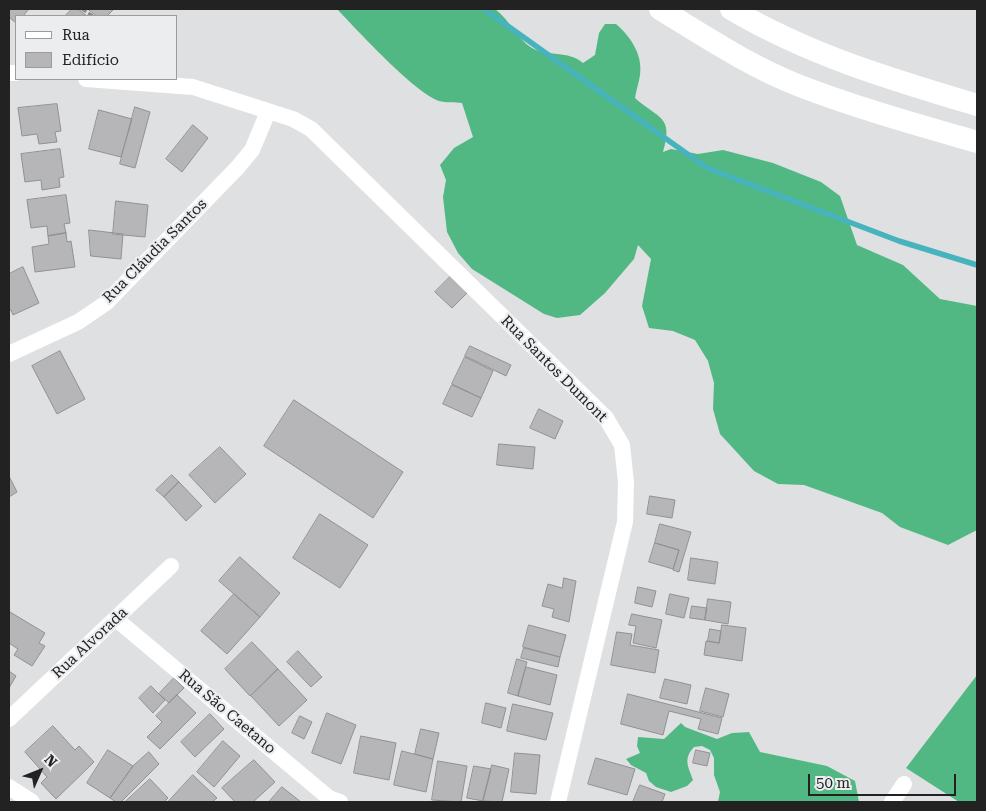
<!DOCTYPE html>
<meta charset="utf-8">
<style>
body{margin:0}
#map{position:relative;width:986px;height:811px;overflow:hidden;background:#dfe0e2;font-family:"Roboto Serif",serif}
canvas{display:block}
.frame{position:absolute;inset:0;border:10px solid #222;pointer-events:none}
.legend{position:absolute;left:15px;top:15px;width:162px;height:65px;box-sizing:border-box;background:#ecedef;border:1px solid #9b9c9d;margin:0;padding:6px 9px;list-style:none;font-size:15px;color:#222}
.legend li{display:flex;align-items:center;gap:10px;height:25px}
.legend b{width:25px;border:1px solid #9b9c9d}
.north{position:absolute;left:15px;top:746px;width:50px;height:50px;-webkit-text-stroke:4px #ecedef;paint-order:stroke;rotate:46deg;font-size:14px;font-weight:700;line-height:20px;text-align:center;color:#222}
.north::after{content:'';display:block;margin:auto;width:18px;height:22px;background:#222;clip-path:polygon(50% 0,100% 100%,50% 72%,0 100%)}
.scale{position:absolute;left:808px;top:774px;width:148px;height:22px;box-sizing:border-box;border:2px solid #222;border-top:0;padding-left:6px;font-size:15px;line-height:18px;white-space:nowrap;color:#222;-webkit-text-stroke:4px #ecedef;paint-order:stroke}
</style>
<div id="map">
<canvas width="986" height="811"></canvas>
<div class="frame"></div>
<ul class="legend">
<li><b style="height:6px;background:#fff"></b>Rua</li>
<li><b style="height:14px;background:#b6b6b8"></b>Edifício</li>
</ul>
<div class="north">N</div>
<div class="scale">50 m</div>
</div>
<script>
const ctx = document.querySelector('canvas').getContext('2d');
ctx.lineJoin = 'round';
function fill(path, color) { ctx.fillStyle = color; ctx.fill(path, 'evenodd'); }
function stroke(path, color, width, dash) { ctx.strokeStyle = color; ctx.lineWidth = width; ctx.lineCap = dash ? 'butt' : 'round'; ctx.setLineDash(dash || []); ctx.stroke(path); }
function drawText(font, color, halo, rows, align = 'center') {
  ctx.font = font + ' "Roboto Serif",serif'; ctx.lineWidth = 4.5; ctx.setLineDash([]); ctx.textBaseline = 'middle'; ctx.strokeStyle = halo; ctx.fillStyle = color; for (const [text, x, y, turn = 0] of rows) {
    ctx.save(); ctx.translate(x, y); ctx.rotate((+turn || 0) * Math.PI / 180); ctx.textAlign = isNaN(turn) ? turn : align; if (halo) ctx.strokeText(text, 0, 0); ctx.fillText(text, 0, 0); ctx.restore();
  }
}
const forest = new Path2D(`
 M337 9H495C509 19 517 39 532 48 548 57 568 50 583 63L595 55 599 33 605 24H616C631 37 643 55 640 75 639 83 636 90 635 98 658 119 674 115 663 152L671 149 698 154 723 150 773 163 821 182 840 196 857 245 903 265 940 299 977 306V530L948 545 900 527 882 513 804 485 778 484 754 471 720 434 713 409 714 383 708 361 695 340 673 331 649 328 642 306 651 259 638 245 634 259 605 293 580 315 557 318 544 314 472 269 458 253 447 232 443 197 446 180 440 165 454 148 473 137 462 103C455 102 446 103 439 101 415 93 356 29 337 9Z
 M977 675V802H959L906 768Z
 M681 723 685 727 717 739 732 733 749 732 760 752 827 766 855 781 859 802H718L720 792 714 775V758L710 750 702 746 694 747C683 759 688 766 693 780L687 786 671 792 656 787 649 781 646 773 631 765 626 759 640 753 637 746 638 737 664 739Z`);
const stream = new Path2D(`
 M484 9 707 168 899 241 977 265`);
const building = new Path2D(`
 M9 9H29L23 16H16V23L9 17Z
 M72 9H78L87 16H65Z
 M88 9H114L107 16H97Z
 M57 104 61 131 55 132 57 142 39 144 37 134 22 136 18 108Z
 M135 107 150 112 135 168 120 164Z
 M99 110 132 119 121 157 89 149Z
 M193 125 208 138 182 172 166 159Z
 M60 149 64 177 59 178 60 187 42 190 41 180 25 182 21 154Z
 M66 195 70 223 64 224 66 233 48 236 47 226 31 228 27 200Z
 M116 201 148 205 145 237 113 234Z
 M89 230 123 234 121 259 91 256Z
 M66 233 67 242 71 241 75 267 35 272 32 247 49 244 48 236Z
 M23 267 39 303 13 315 11 310 9 311V274Z
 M452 275 469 291 452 308 435 292Z
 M470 346 511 365 506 376 465 356Z
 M60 351 85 399 57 414 32 366Z
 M465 357 493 371 481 398 452 384Z
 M452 385 481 398 472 417 443 404Z
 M294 400 403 472 373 518 264 446Z
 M539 409 563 421 555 439 530 428Z
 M499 444 535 447 533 469 497 465Z
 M220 447 246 474 215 503 189 475Z
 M172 475 179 482 164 497 156 490Z
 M9 476 17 492 9 497Z
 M179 482 202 506 186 521 164 497Z
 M650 496 675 500 672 518 647 514Z
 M320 514 368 545 340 588 293 558Z
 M660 524 691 532 679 572 673 570 679 550 655 543Z
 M655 543 679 550 673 569 649 562Z
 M240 557 280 593 260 617 219 581Z
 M691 558 718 562 715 584 688 580Z
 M564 578 576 581 569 622 552 617 554 609 542 606 548 584 562 588Z
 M638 587 656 591 652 607 635 603Z
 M234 594 260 617 227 654 201 631Z
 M670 594 689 598 684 618 666 614Z
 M708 599 731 602 728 624 705 620Z
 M692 606 707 608 705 620 690 618Z
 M10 612 45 633 39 643 45 646 32 666 14 655 18 649 9 643Z
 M632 614 662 620 656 648 633 643 636 626 629 625Z
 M529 625 566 635 560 657 523 647Z
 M722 625 746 628 742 661 704 655 706 641 719 643Z
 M710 629 721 631 719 643 708 641Z
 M617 632 632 634 630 645 659 650 655 673 611 665Z
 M252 642 278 669 250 696 225 669Z
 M524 648 560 657 558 667 521 658Z
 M298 651 322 677 311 687 287 662Z
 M517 659 527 662 518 696 508 693Z
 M526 667 557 675 550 705 518 696Z
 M278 669 307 700 279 726 251 696Z
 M9 671 16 676 9 688Z
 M174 678 184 688 169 703 159 694Z
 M665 679 691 685 687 704 660 698Z
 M151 686 165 700 153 713 139 698Z
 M706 688 729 694 723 717 700 711Z
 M628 694 722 718 718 734 698 729 701 719 669 711 663 735 621 724Z
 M177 695 196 713 160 749 147 737 162 722 156 716Z
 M486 703 506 708 501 728 482 723Z
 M513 704 553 713 546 740 507 731Z
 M327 713 356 725 341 764 312 753Z
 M210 714 224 729 195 757 181 742Z
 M300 716 312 722 304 739 292 733Z
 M53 726 75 750 79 746 94 762 56 799 41 783 47 777 25 752Z
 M421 729 439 733 433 759 415 754Z
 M361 736 396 743 389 780 354 773Z
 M223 741 240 756 214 787 197 772Z
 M108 750 133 766 110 798 87 783Z
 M696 750 710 753 707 766 693 763Z
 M402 751 433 759 426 792 394 785Z
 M149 752 159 764 121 802H116L110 798 133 766Z
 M515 753 540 755 536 794 511 792Z
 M596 758 635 769 627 795 588 784Z
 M254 760 275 782 253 802H235L222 788Z
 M438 761 467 766 461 802 432 800Z
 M492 765 509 769 502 802 483 801Z
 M474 766 491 769 483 801 467 798Z
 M193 775 217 798 212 802H168Z
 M150 779 168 798 164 802H125Z
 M640 785 665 794 662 802H633Z
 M282 787 301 802H269Z`);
const path = new Path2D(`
 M82 9 93 16`);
const street = new Path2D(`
 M9 73H16
 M86 79 193 87 293 119 311 129 606 418 622 445 626 482 625 522 558 802
 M9 354 78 322 106 303 238 167 252 150 268 112
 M116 619 329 798 340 802
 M9 719 171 566
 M9 787 32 802
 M892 802 904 784`);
const secondary = new Path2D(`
 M660 9C704 36 751 67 800 86 857 108 918 125 977 142
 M731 9C809 55 890 79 977 105`);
const streetNames = [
 ["Rua Cláudia Santos",155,251,-45],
 ["Rua Santos Dumont",554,369,45],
 ["Rua Alvorada",90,643,-43],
 ["Rua São Caetano",227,712,40]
];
fill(forest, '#51b884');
stroke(stream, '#47b4bd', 5.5);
fill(building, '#b6b6b8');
stroke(building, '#909192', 1);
stroke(path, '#89898a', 3, [5, 2.5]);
stroke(street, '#fff', 16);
stroke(secondary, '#fff', 22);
drawText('15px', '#222', '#ecedef', streetNames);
</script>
